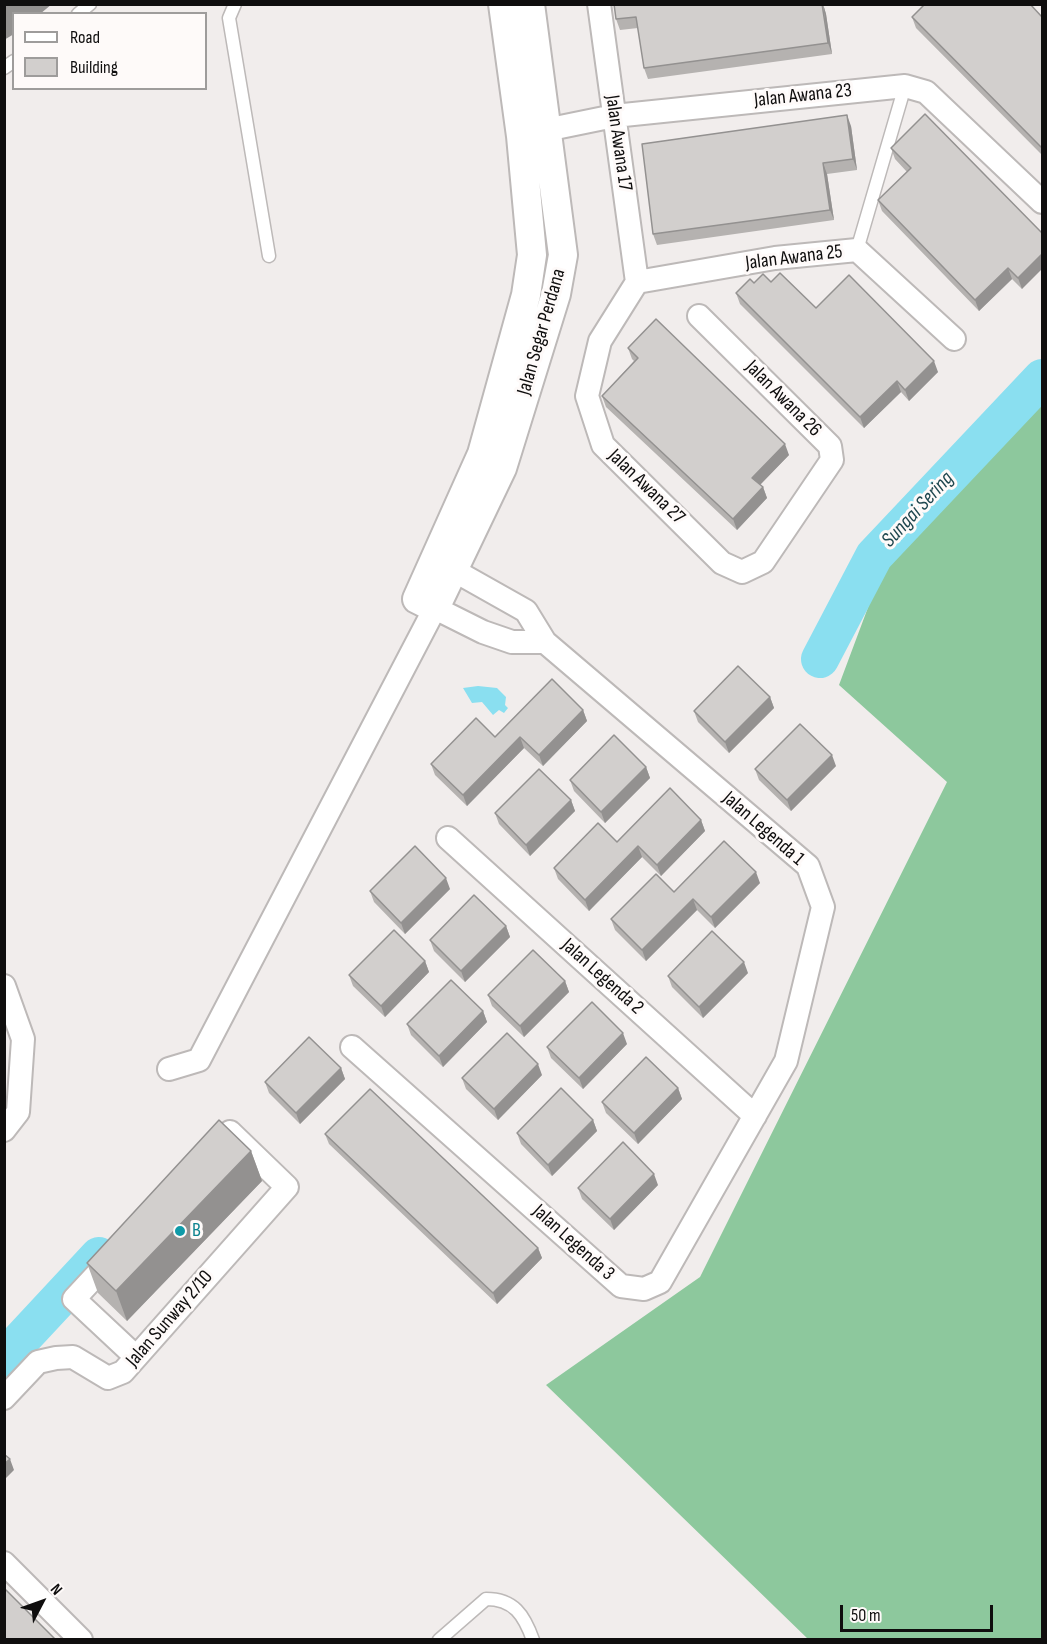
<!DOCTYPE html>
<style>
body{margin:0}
#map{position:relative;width:1047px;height:1644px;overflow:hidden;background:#f1edec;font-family:"Sofia Sans Condensed",sans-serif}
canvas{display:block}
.frame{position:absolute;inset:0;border:6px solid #0f0e0e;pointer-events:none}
.legend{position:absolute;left:12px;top:12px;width:195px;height:78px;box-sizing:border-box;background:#fefaf9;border:2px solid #9e9c9b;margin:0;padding:8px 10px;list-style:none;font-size:18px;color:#0f0e0e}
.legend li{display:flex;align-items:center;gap:12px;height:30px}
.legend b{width:30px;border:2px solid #9e9c9b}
.north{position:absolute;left:12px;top:1572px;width:60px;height:60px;-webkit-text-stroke:4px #fefaf9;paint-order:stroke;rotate:49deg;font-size:16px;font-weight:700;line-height:24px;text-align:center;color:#0f0e0e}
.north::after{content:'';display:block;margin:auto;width:21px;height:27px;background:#0f0e0e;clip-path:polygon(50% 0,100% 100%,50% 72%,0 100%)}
.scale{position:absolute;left:840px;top:1605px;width:153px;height:27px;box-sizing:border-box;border:3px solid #0f0e0e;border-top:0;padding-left:8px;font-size:18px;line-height:21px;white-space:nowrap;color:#0f0e0e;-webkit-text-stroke:4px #fefaf9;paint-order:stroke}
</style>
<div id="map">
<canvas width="1047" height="1644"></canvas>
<div class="frame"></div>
<ul class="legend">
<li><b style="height:8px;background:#fff"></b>Road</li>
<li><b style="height:16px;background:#d2cfcd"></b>Building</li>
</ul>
<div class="north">N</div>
<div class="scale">50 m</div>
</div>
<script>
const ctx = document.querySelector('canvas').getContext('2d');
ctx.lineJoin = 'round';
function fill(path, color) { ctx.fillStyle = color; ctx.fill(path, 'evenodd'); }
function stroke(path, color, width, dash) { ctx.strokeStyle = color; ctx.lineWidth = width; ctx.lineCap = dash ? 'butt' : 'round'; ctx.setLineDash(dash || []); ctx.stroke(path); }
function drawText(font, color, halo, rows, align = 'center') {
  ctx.font = font + ' "Sofia Sans Condensed",sans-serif'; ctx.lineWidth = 6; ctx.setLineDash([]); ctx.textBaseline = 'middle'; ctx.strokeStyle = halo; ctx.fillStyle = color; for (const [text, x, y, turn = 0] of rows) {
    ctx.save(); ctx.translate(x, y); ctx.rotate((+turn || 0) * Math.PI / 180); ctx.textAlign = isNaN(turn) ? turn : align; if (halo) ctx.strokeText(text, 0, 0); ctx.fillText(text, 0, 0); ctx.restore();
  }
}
const forest = new Path2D(`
 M1042 364V1639H808L546 1385 700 1277 947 782 839 685 882 570Z`);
const water = new Path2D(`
 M478 686 497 688 506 697 505 705 508 708 504 713 499 710 493 715 482 702 472 703 463 688Z`);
const river = new Path2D(`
 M820 659 874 556 1042 378
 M4 1358 99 1256`);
const service = new Path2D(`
 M235 4 229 18 269 256
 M78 14 90 4
 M4 68 14 61
 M857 250 905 86
 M439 1640 486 1599C514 1599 524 1615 533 1640`);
const minor = new Path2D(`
 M599 4 637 282
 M531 133 614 116 905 86 926 92 1042 202
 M637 282 600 341 587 396 603 445 722 563 742 572 763 562 832 460 830 446 699 316
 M637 282 775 258 857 250 954 339
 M448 838 755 1116
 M4 986 23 1039 18 1112 4 1130
 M352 1047 621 1286 644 1289 660 1282 786 1061 823 907 808 866 545 642 526 611 439 562
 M169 1069 199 1060 435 608 483 632 512 642H545
 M113 1257 74 1299 135 1356
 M4 1398 38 1362 56 1358 73 1357 108 1378 123 1372 287 1187 230 1132
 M4 1563 81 1640`);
const tertiary = new Path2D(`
 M503 4 521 136 532 255 526 295 482 454 417 599 435 608 502 468 556 294 563 255 530 4`);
const wall = new Path2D(`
 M614 4H823L826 14 832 54 648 79 644 68 638 28 620 30 616 19Z
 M912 17H1042V155L916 28Z
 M851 126 857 170 827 174 834 220 657 245 653 234Z
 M891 148 1042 233 1022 289 1012 279 979 311 882 211 878 200 907 172 895 159Z
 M771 282 816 308 938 372 909 401 901 392 864 428 740 304 736 293 754 283Z
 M628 348 789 455 760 485 763 487 767 498 737 530 606 407 602 396 634 361 632 359Z
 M770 697 774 708 729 753 698 722 694 711Z
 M583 710 587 721 543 766 524 748 467 806 435 775 431 764 495 737Z
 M836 766 791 811 759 780 755 769Z
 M646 767 650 778 605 823 574 791 570 780Z
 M571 800 575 811 530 856 499 824 495 813Z
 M701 820 705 831 661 876 642 857 589 911 558 879 554 868 617 842Z
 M760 883 715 928 697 910 646 961 615 930 611 919 674 892Z
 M450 889 405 934 374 902 370 891Z
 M506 926 510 937 465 982 434 951 430 940Z
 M425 961 429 972 385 1017 353 986 349 975Z
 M748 973 703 1018 672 987 668 976Z
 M565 981 569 992 524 1037 492 1006 488 995Z
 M483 1011 487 1022 443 1067 411 1035 407 1024Z
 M627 1044 583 1089 551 1058 547 1047Z
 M341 1068 345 1079 300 1124 269 1093 265 1082Z
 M542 1075 498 1120 466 1089 462 1078Z
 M678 1088 682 1099 638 1144 606 1113 602 1102Z
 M593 1120 597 1131 552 1176 521 1144 517 1133Z
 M325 1134 538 1248 542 1258 497 1304 329 1144Z
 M251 1151 262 1181 127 1321 98 1293 87 1263Z
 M658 1185 614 1230 582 1199 578 1188Z`);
const shadedWall = new Path2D(`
 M4 4H52L40 14H14V34L4 40Z
 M823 4 826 14 832 54 828 43Z
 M847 115 851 126 857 170 853 159Z
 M823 163 827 174 834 220 830 210Z
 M1042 254V269L1022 289 1018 278Z
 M1008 268 1012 279 979 311 975 300Z
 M934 361 938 372 909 401 905 390Z
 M897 381 901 392 864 428 860 417Z
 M785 444 789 455 756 489 752 478Z
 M763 487 767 498 737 530 733 519Z
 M770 697 774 708 729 753 725 742Z
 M583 710 587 721 543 766 539 755Z
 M520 737 524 748 467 806 463 795Z
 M832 755 836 766 791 811 787 800Z
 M646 767 650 778 605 823 601 812Z
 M571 800 575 811 530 856 526 845Z
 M701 820 705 831 661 876 657 865Z
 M638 846 642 857 589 911 585 900Z
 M756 872 760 883 715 928 711 917Z
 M446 878 450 889 405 934 401 923Z
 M693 899 697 910 646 961 642 950Z
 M506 926 510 937 465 982 461 971Z
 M425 961 429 972 385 1017 381 1006Z
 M744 962 748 973 703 1018 699 1007Z
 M565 981 569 992 524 1037 520 1026Z
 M483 1011 487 1022 443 1067 439 1056Z
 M623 1033 627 1044 583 1089 579 1078Z
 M538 1064 542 1075 498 1120 494 1109Z
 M341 1068 345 1079 300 1124 296 1113Z
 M678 1088 682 1099 638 1144 634 1133Z
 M593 1120 597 1131 552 1176 548 1165Z
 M251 1151 262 1181 127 1321 116 1291Z
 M654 1174 658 1185 614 1230 610 1219Z
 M538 1248 542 1258 497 1304 493 1293Z
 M10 1459 14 1470 4 1480V1464Z`);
const building = new Path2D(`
 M614 4H822L828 43 644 68 636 17 616 19Z
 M925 4H1030L1042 17V148L912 17Z
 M925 114 1042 233V254L1018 278 1008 268 975 300 878 200 911 168 891 148Z
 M847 115 853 159 823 163 830 210 653 234 642 144Z
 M780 273 816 308 849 275 934 361 905 390 897 381 860 417 736 293 750 279 754 283 763 274 771 282Z
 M656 319 785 444 752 478 763 487 733 519 602 396 638 358 628 348Z
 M738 666 770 697 725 742 694 711Z
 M552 679 583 710 539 755 520 737 463 795 431 764 476 718 495 737Z
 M800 724 832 755 787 800 755 769Z
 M614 735 646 767 601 812 570 780Z
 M539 769 571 800 526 845 495 813Z
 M670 788 701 820 657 865 638 846 585 900 554 868 598 823 617 842Z
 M724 841 756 872 711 917 693 899 642 950 611 919 656 874 674 892Z
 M415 846 446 878 401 923 370 891Z
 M474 895 506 926 461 971 430 940Z
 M394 930 425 961 381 1006 349 975Z
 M712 931 744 962 699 1007 668 976Z
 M533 950 565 981 520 1026 488 995Z
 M451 980 483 1011 439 1056 407 1024Z
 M592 1002 623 1033 579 1078 547 1047Z
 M507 1033 538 1064 494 1109 462 1078Z
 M309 1037 341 1068 296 1113 265 1082Z
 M646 1057 678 1088 634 1133 602 1102Z
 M561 1088 593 1120 548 1165 517 1133Z
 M370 1089 538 1248 493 1293 325 1134Z
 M219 1120 251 1151 116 1291 87 1263Z
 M623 1142 654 1174 610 1219 578 1188Z
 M4 1454 10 1459 4 1464Z
 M4 1588 56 1640H4Z`);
const markers = [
 [180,1231,6,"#0f9aa8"]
];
const streetNames = [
 ["Jalan Awana 23",803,96,-6],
 ["Jalan Awana 17",618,143,82],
 ["Jalan Awana 25",794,258,-7],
 ["Jalan Segar Perdana",542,332,-74],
 ["Jalan Awana 26",783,399,45],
 ["Jalan Awana 27",646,487,44],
 ["Jalan Legenda 1",763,829,41],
 ["Jalan Legenda 2",602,977,42],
 ["Jalan Legenda 3",573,1243,42],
 ["Jalan Sunway 2/10",170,1319,-49]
];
const cultureNames = [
 ["B",192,1231]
];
const waterNames = [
 ["Sungai Sering",918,510,-47]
];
fill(forest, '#8dc89d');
fill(water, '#8adff0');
stroke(river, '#8adff0', 38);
stroke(service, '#bdb9b8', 15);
stroke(minor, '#bdb9b8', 26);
stroke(tertiary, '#bdb9b8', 32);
stroke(service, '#fff', 12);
stroke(minor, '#fff', 22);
stroke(tertiary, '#fff', 28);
fill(wall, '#b5b2b0');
fill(shadedWall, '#939190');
fill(building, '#d2cfcd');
stroke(building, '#939190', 1.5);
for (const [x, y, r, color] of markers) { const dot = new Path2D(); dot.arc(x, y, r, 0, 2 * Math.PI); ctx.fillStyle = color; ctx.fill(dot); stroke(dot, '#fefaf9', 2); }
drawText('20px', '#0f0e0e', '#fefaf9', streetNames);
drawText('20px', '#0d838f', '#fefaf9', cultureNames, 'left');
drawText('italic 21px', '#1f474f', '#fefaf9', waterNames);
</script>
